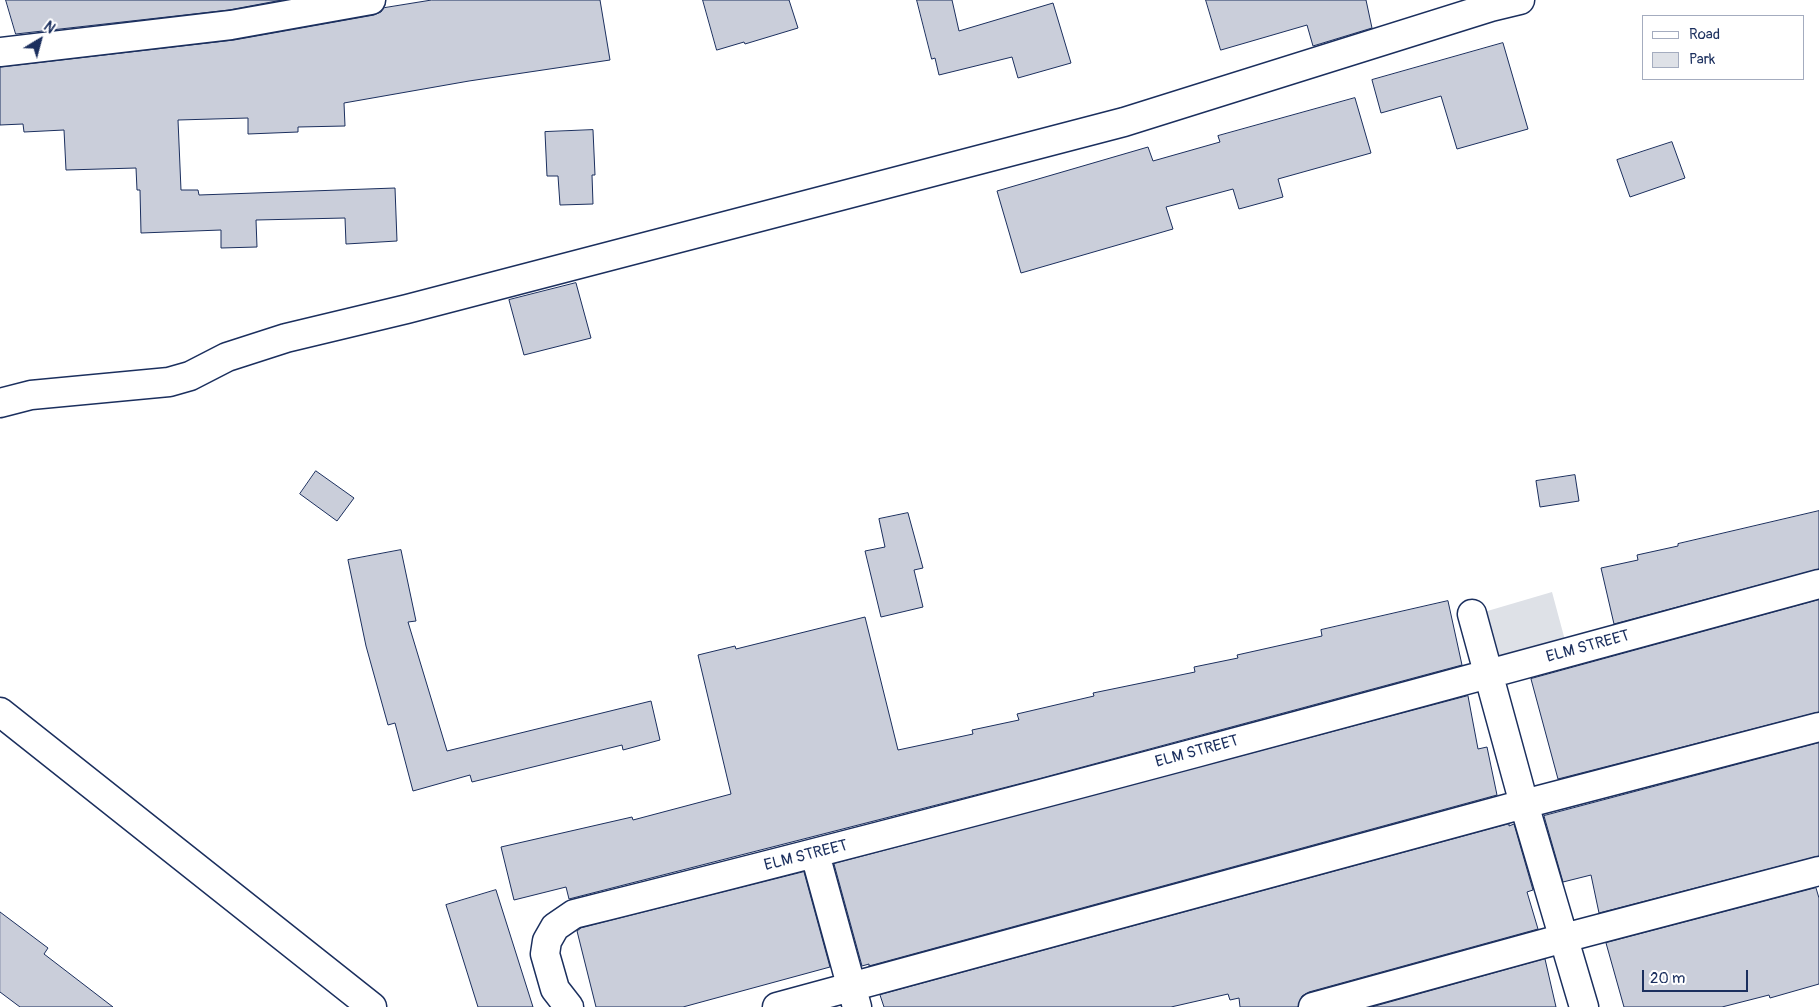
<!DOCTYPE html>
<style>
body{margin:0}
#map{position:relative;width:1819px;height:1007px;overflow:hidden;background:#fff;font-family:Pangolin,sans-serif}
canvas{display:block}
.legend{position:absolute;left:1642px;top:15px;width:162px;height:65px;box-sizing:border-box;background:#fff;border:1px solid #a4acbf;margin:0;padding:6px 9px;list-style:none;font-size:15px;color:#1b2f5e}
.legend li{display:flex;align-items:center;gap:10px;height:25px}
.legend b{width:25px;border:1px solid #a4acbf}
.north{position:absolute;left:15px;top:15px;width:50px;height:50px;-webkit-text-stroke:4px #fff;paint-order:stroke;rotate:37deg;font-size:14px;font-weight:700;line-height:20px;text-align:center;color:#1b2f5e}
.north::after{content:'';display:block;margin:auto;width:18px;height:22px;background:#1b2f5e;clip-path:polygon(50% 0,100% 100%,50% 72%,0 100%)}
.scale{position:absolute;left:1642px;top:970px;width:106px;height:22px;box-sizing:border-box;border:2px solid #1b2f5e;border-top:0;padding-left:6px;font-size:15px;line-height:18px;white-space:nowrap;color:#1b2f5e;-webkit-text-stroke:4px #fff;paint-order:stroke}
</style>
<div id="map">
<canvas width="1819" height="1007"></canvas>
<ul class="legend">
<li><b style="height:6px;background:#fff"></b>Road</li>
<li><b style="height:14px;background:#dee1e7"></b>Park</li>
</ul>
<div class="north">N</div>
<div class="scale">20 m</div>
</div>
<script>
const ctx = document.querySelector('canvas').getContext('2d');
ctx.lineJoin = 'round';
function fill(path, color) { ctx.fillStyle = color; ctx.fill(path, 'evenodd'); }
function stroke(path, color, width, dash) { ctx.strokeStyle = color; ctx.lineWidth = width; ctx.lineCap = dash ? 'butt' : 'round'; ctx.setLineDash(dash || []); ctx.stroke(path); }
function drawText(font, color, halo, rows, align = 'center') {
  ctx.font = font + ' Pangolin,sans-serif'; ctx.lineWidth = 4.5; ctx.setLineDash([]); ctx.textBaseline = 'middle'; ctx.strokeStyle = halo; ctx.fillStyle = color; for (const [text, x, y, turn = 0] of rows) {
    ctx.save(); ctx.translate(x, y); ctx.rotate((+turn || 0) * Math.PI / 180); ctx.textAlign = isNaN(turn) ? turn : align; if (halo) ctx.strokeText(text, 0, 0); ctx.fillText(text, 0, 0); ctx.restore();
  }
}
const green = new Path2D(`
 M1552 592 1566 644 1497 662 1484 612Z`);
const building = new Path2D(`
 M6 0H282L229 10 16 34Z
 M432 0H600L610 60 469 81 344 103 345 126 298 127V132L248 134V118L178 120 181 190H198L199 195 395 188 397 241 346 244 345 218 256 220 257 247 221 248V230L141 233 140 190H137L136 168 66 170 64 130 24 132 23 124 0 125V67L234 40 374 15 381 12 384 8Z
 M703 0H789L798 28 745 44 744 42 717 50Z
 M917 0H952L959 31 1053 3 1071 63 1018 78 1012 57 939 75 935 58 932 59Z
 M1206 0H1366L1372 28 1313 46 1307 25 1221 50Z
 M1503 43 1528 129 1457 149 1441 96 1381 113 1372 80Z
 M1355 98 1371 153 1278 179 1283 197 1239 209 1233 189 1166 207 1173 229 1021 273 997 191 1148 147 1153 161 1220 142 1218 136Z
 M593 130 595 175H592L593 204 560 205 558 176H547L545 132Z
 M1672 142 1685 178 1630 197 1617 160Z
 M576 283 591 338 524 355 509 300Z
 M316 471 354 498 337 521 300 494Z
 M1575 475 1579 501 1540 507 1536 481Z
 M1819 511V569L1614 624 1601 568 1638 560 1637 555 1678 546V544Z
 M908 513 923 568 914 570 923 607 881 617 865 551 885 547 879 519Z
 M401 550 416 621 408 622 447 751 651 701 660 740 623 750 622 745 472 782 470 775 413 791 395 723 388 725 366 646 348 560Z
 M1819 600V712L1558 779 1531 679Z
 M1448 601 1462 665 1038 779 569 899 566 887 514 900 501 847 632 817 633 820 731 794 698 655 735 646 736 649 865 617 898 750 973 734 972 730 1019 720 1017 714 1094 696 1093 693 1195 672 1194 667 1238 658 1237 655 1322 636 1321 630Z
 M1468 696 1478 749 1487 747 1497 795 869 966V964L862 966 834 864Z
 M1819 743V856L1599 913 1591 875 1563 882 1544 816Z
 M1509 824V826L1514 824 1533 890 1527 892 1538 929 1309 992 1302 996 1298 1007H1240L1239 998 1230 1000 1228 994 1171 1007H884L880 995Z
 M804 872 830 967 683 1007H596L577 931 581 928Z
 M1816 888 1819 898V984L1770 998 1769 995 1722 1007H1624L1606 943Z
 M496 890 533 1007H478L446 905Z
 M0 912 48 948 44 954 113 1007H20L0 992Z
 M1545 959 1556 1007H1372Z`);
const street = new Path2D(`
 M0 52 231 25 371 0
 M0 403 31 395 169 382 190 376 227 357 286 338 407 309 1124 122 1491 7 1520 0
 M1472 614 1524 804 1584 1007
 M0 712 372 1007
 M815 854 857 1007
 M569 1007 555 989 545 954 547 941 555 927 574 914C991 810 1405 697 1819 584
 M777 1007 1524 804 1819 727
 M1313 1007 1564 938 1819 871`);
const streetNames = [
 ["ELM STREET",1588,647,-15],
 ["ELM STREET",1197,752,-15],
 ["ELM STREET",806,856,-14]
];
fill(green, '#dee1e7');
fill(building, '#caceda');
stroke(building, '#1b2f5e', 1);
stroke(street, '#1b2f5e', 31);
stroke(street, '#fff', 28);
drawText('16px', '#1b2f5e', '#fff', streetNames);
</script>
